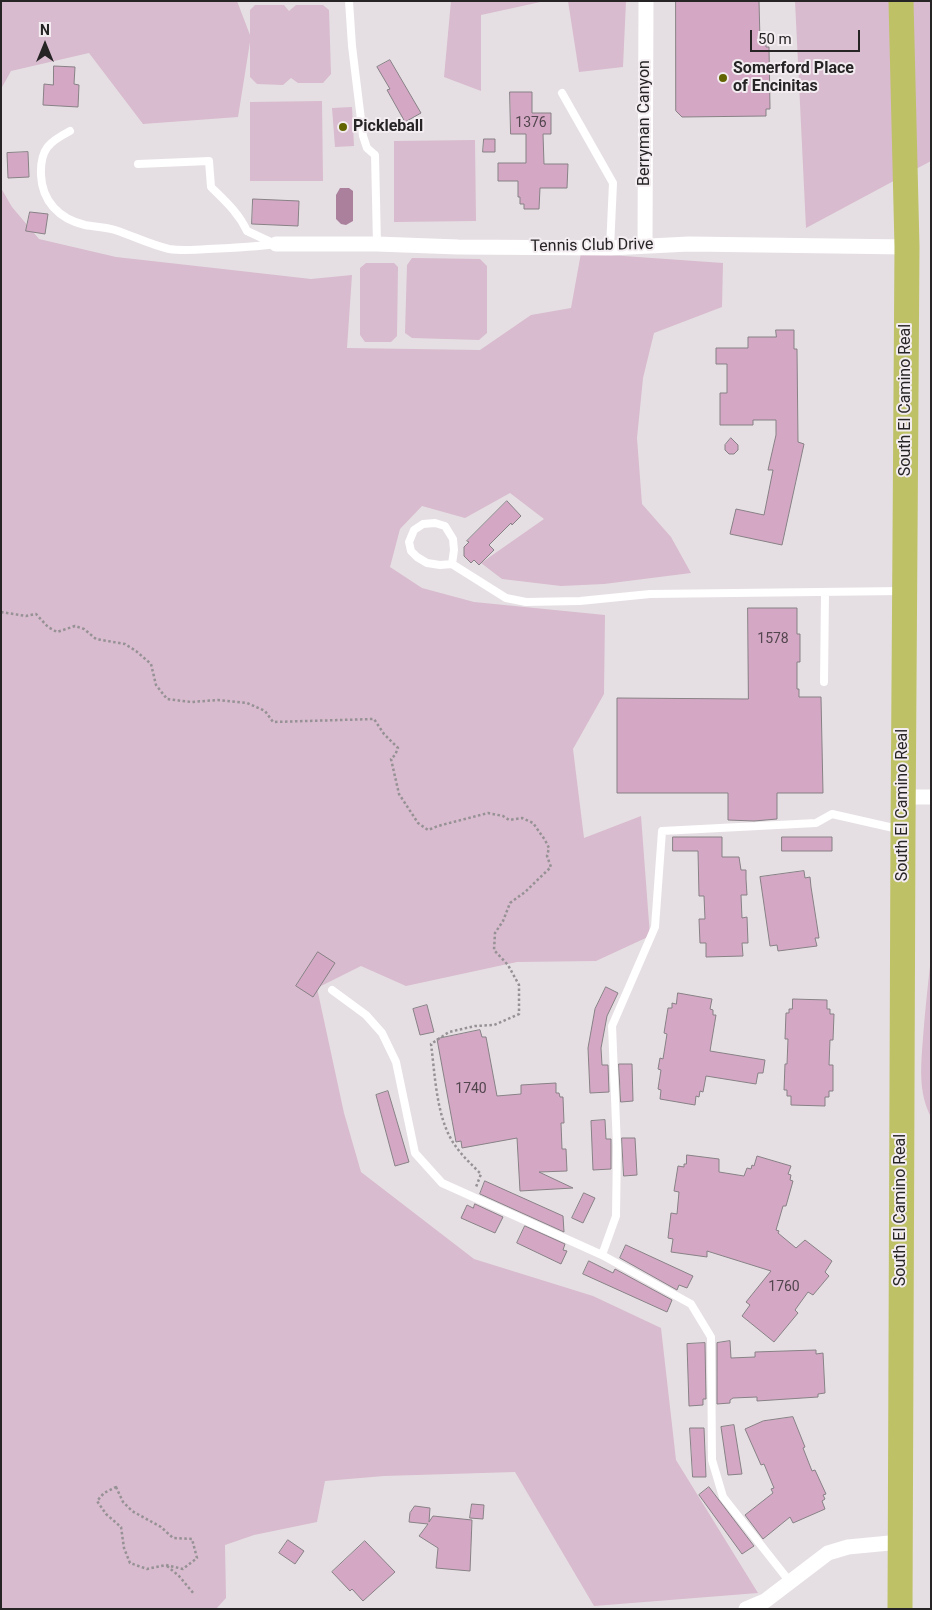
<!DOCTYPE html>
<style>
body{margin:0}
#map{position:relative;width:932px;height:1610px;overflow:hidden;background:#e5dfe3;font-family:Roboto,sans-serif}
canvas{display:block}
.frame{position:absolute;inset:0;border:2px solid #262425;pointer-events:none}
.north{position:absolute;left:20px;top:20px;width:50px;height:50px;-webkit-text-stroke:4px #f3ecf0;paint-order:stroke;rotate:0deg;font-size:14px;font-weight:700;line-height:20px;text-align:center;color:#262425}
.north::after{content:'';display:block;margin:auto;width:18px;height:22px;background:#262425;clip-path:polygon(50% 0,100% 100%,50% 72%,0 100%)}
.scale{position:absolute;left:750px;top:30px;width:110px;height:22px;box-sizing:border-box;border:2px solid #262425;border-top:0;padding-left:6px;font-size:15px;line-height:18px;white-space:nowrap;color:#262425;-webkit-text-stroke:4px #f3ecf0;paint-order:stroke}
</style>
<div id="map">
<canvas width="932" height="1610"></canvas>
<div class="frame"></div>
<div class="north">N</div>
<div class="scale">50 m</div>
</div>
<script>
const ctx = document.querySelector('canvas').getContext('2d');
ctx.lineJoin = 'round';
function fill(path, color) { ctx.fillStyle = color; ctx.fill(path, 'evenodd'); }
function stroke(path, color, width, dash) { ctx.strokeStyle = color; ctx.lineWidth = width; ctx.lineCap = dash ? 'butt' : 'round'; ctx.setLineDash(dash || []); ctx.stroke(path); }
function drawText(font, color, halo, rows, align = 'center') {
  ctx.font = font + ' Roboto,sans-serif'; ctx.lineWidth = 4; ctx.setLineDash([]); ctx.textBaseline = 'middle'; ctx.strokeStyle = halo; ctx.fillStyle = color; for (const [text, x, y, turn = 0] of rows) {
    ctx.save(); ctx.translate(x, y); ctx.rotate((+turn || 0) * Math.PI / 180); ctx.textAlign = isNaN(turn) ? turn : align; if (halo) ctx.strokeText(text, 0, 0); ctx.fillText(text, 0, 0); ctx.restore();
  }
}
const green = new Path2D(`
 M1 1H237L250 35V10L255 5H284L289 11 296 5H323L329 10 331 74 323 83H298L291 78 283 85 257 84 250 77V42L238 117 143 124 89 53 11 71 1 89Z
 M451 1H545L481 15V91L444 77Z
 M568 1H626L623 67 579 72Z
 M795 1H931V161L806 228Z
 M322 101 323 181H250V102Z
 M352 107 354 146 335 147 332 108Z
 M475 140 476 221 394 222V141Z
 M1 188 12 207 39 239 116 257 223 269 311 279 352 275 347 348 480 350 531 315 571 308 581 253 723 263 722 307 654 333 643 378 637 438 642 504 671 537 691 573 604 584 561 586 502 579 481 563 544 519 510 493 465 518 422 506 400 529 390 567 422 588 474 602 605 615 604 694 573 749 584 838 641 816 650 936 596 961 517 962 406 986 361 966 317 988 344 1113 361 1172 474 1259 593 1296 661 1328 676 1460 758 1593 594 1606 515 1472 384 1476 325 1481 317 1522 254 1535 225 1545 226 1598 216 1609H1Z
 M412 258 480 259 487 266V333L479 340 412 338 405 333 407 265Z
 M366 263H394L398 267 397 336 391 342H365L360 335V268Z
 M931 957V1117C918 1092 921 1065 923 1038 925 1010 928 984 931 957Z`);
const water = new Path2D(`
 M340 188H349L353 191V221L346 225 341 224 336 219V195Z`);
const building = new Path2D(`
 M676 1H759L760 41H766V47H769L770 109H766V116L682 117 676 111Z
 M390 60 421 113 405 122 387 90 390 89 377 67Z
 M54 66 75 67 74 84 79 85 78 107 43 105 44 84 53 85Z
 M510 92H532V113H551V134H543L544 164H568L567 188H540L539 209H524V204H520V197H518V181H498V163H526V134H511Z
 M484 139H495V152H483Z
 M28 152 29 177 8 178 7 153Z
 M253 199 299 201 298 226 252 224Z
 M30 212 48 214 45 234 26 231Z
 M776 330H794V349H797L798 442 804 444 782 545 730 534 736 509 764 515 773 470H768L776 435V420H753V425H720V393H727V364H716V348H748V337H776Z
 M731 438 738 445V450L734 454H729L725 450V445Z
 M507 501 521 516 512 525 511 523 489 545 494 550 479 565 474 560 471 563 464 556V547L469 542 467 541Z
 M748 608H797V634H800V662H797V689H799V697H821L823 793H777V819L754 821 728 820V793H617V698L748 699Z
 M673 837H722V857H739L741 870H746V879L747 895H741L742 918 747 917 748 943H742L743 956 706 957V943H700L699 919H705L704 896H699L698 851H673Z
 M782 837H832V851H782Z
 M804 871 805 878 810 877 811 887 819 938H815L817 946 778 951 777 945 770 946 760 877Z
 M318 952 335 963 313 997 296 986Z
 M606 987 618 993 607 1016 601 1048 602 1065H608L609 1092 590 1093 588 1048 595 1009Z
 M678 993 712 999 710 1009 713 1010V1015H716L710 1051 765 1060 763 1073H758L756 1084 706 1076 703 1092 700 1091 699 1097 696 1096 695 1105 660 1099 661 1090 658 1089 661 1070 658 1069 660 1058 663 1059 667 1034 664 1033 668 1008H672V1003L676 1004Z
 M793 999 827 1000V1009H830V1014H834L833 1040H830L829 1065H833V1091H829V1097H825V1106L791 1105V1096H787V1090H784L785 1064H787L788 1039H785L786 1013H789V1009H792Z
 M427 1005 434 1032 420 1035 413 1009Z
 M480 1030 482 1037H486L497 1096 521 1094V1085L556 1083V1093H559L560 1097H563L564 1123H561L562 1149H566L567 1171 539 1172 573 1188 520 1191 517 1138 462 1148 461 1141 456 1142 437 1039Z
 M619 1064H632L633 1101 621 1102Z
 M388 1091 409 1162 395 1166 376 1095Z
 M605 1120 606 1139H611V1169L593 1170 591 1121Z
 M622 1138H635L637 1175 624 1176Z
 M687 1155 719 1159V1172L744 1176 747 1168 751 1169 752 1165 754 1166 757 1156 791 1166 788 1174 791 1175 790 1180 793 1181 786 1206H783L776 1230 779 1231 778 1233 796 1248 805 1240 832 1261 825 1272 829 1276 813 1295 808 1292 795 1310 798 1313 774 1342 742 1316 750 1305 746 1302 771 1271 707 1251V1257L671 1252 673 1239 668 1238 671 1213 677 1214 679 1192 674 1191 678 1166 684 1167V1164H686Z
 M485 1181 563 1216 564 1232 480 1194Z
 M584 1193 595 1198 583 1223 572 1218Z
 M475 1204 503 1217 495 1233 461 1218 467 1205 473 1208Z
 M525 1226 565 1244 563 1250 567 1251 561 1264 517 1243Z
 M626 1245 693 1276 687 1288 679 1285 677 1290 620 1258Z
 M589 1261 613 1273 615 1269 672 1300 667 1312 583 1274Z
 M730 1341 731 1358 755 1357V1352L785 1351 816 1350V1354L823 1353 825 1393 818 1394V1397L757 1401V1397L733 1398 730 1400V1403L717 1404V1343Z
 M705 1343 706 1399H703V1405L689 1406 687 1344Z
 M793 1417 805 1447 803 1448 812 1471 815 1470 826 1494 823 1495 825 1499 822 1501 825 1509 793 1523 790 1517 763 1539 745 1515 773 1493 771 1489 774 1488 764 1464 761 1465 745 1429 763 1421Z
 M734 1425 742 1474 728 1475 721 1427Z
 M690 1428H704L706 1477H693Z
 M709 1487 754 1546 742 1554 699 1495Z
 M472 1504 484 1505 483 1519 470 1518Z
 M415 1506 430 1508 429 1522 433 1516 472 1520 470 1571 436 1568 438 1548 419 1536 428 1524 409 1522 410 1513Z
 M288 1540 304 1551 295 1564 279 1553Z
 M365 1541 395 1572 363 1601 352 1589 350 1591 332 1572Z`);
const path = new Path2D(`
 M1 612 26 616 36 614 48 627 57 632 75 626 84 629 96 639 125 644 136 651 151 664 156 685 167 699 191 702 218 700 247 703 265 711 273 722 374 719 384 734 398 748 395 755 391 759 399 794 418 823 428 830 438 826 488 813 503 816 509 820 522 818 533 823 545 840 549 848 547 856 551 867 525 892 510 903 503 921 495 933 494 950 508 965 519 985V1014L494 1025 475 1026 449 1032 431 1044C435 1074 436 1112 451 1139 459 1153 470 1163 481 1174L476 1187
 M116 1487 123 1502 132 1511 161 1527 173 1538 192 1539 197 1558 183 1569 166 1565 147 1569 130 1563 124 1548 121 1527 106 1514 97 1501 104 1493Z
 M167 1566 179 1576 194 1594`);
const lane = new Path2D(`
 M349 1 352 46 363 136 367 148 375 155 377 244
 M562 93 613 183 610 248
 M70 131C49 142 40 149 41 175 42 201 59 219 85 225 95 227 105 227 115 230 133 236 151 245 169 249 182 251 195 250 208 249 231 248 254 247 276 244
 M138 164 209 161 211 187C225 201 238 212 247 231L275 244
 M452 564 454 550 453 539 445 526 435 523 423 524 414 530 409 542 411 551 417 557 427 563 440 565 452 564 506 598 526 602 580 601 650 594 902 591
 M824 682 825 593
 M332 990 366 1015 382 1033 396 1062 415 1153 442 1183 602 1255
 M790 1582 723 1497 712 1460 711 1337 691 1304 602 1255 616 1216 617 1147 612 1026 655 927 662 831 816 823 832 814 898 829`);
const street = new Path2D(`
 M276 244H377L458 247 610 248 689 244 907 247
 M645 245 646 1
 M903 797H931
 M746 1609 765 1601 828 1553 848 1547 900 1542`);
const primary = new Path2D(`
 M900 1609 903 830 907 247 901 1`);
const markers = [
 [723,78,5,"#616400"],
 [343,127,5,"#616400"]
];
const numberNames = [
 ["1376",531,123],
 ["1578",773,639],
 ["1740",471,1089],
 ["1760",784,1287]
];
const poiNames = [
 ["Somerford Place",733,69],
 ["of Encinitas",733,87],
 ["Pickleball",353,127]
];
const streetNames = [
 ["Berryman Canyon",645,123,-90],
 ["Tennis Club Drive",592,246,-1],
 ["South El Camino Real",906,400,-90],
 ["South El Camino Real",903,805,-90],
 ["South El Camino Real",901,1210,-90]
];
fill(green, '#d8bbce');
fill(water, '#aa809c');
fill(building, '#d4a8c5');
stroke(building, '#878185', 1);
stroke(path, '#959194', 2.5, [2.5, 2.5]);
stroke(lane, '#fff', 8);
stroke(street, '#fff', 15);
stroke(primary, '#bec166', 25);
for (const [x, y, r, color] of markers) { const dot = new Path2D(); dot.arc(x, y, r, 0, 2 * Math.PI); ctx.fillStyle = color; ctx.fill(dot); stroke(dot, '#f3ecf0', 2); }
drawText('14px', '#52454d', null, numberNames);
drawText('bold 16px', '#262425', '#f3ecf0', poiNames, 'left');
drawText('16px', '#262425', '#f3ecf0', streetNames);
</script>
